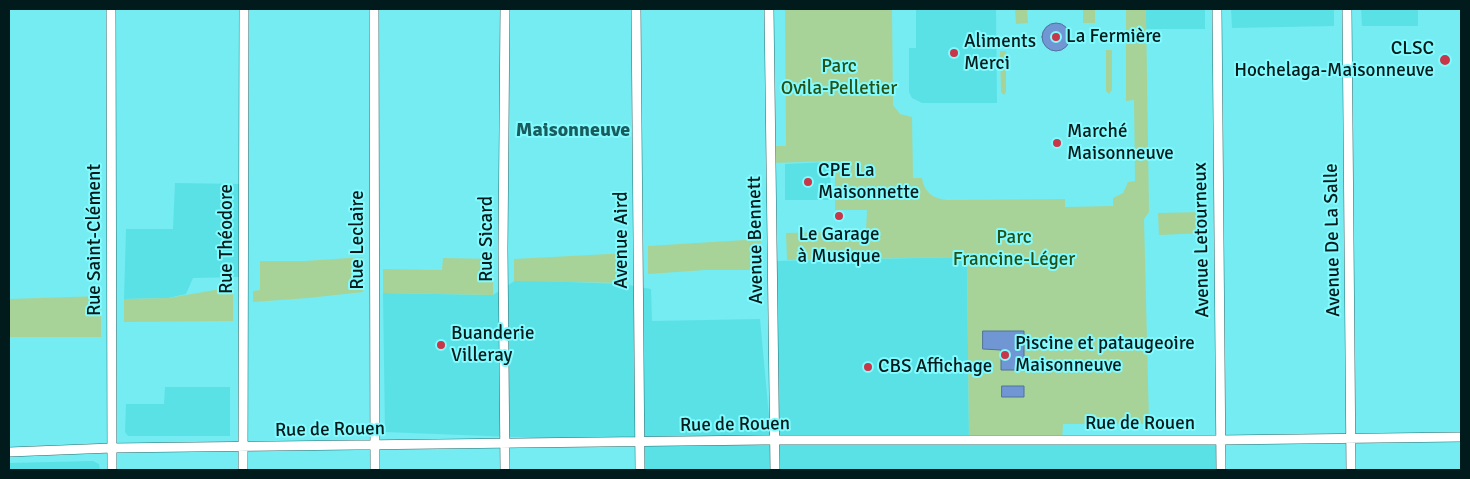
<!DOCTYPE html>
<meta charset="utf-8">
<style>
body{margin:0}
#map{position:relative;width:1470px;height:479px;overflow:hidden;background:#75ecf1;font-family:Signika,sans-serif}
canvas{display:block}
.frame{position:absolute;inset:0;border:10px solid #011a1b;pointer-events:none}
</style>
<div id="map">
<canvas width="1470" height="479"></canvas>
<div class="frame"></div>
</div>
<script>
const ctx = document.querySelector('canvas').getContext('2d');
ctx.lineJoin = 'round';
function fill(path, color) { ctx.fillStyle = color; ctx.fill(path, 'evenodd'); }
function stroke(path, color, width, dash) { ctx.strokeStyle = color; ctx.lineWidth = width; ctx.lineCap = dash ? 'butt' : 'round'; ctx.setLineDash(dash || []); ctx.stroke(path); }
function drawText(font, color, halo, rows, align = 'center') {
  ctx.font = font + ' Signika,sans-serif'; ctx.lineWidth = 4; ctx.setLineDash([]); ctx.textBaseline = 'middle'; ctx.strokeStyle = halo; ctx.fillStyle = color; for (const [text, x, y, turn = 0] of rows) {
    ctx.save(); ctx.translate(x, y); ctx.rotate((+turn || 0) * Math.PI / 180); ctx.textAlign = isNaN(turn) ? turn : align; if (halo) ctx.strokeText(text, 0, 0); ctx.fillText(text, 0, 0); ctx.restore();
  }
}
const built = new Path2D(`
 M916 9H996L997 103H922L912 98 909 92V48H916Z
 M1146 9H1205V29H1146Z
 M1231 9H1334V26L1232 28Z
 M1361 9H1418V26H1362Z
 M830 162 831 200H785V164Z
 M175 183 241 184V277L193 278 186 294 168 298 124 299 126 229H173Z
 M967 257 969 440H1220L1221 470H776L775 261Z
 M516 280 623 284 651 289 652 321 760 319 774 470H640L639 442 385 432 383 293 493 295Z
 M165 387H230V436H128L125 432 126 404H164Z
 M93 461 99 464 100 470H9V463Z`);
const green = new Path2D(`
 M785 9H892L893 105 900 114 912 117 913 178H922C924 192 933 199 947 200L1065 199V207L1113 206V198L1123 193 1128 182 1135 181 1134 100 1126 101V9H1146L1149 212 1144 219 1149 424H1063L1062 440H969L967 257 787 260 786 233 866 231 867 210H835V161L771 163V146H786Z
 M1015 9H1027L1028 23 1016 24Z
 M1083 9H1095V23H1083Z
 M1106 50H1112V90L1109 94 1106 91Z
 M1000 51H1006V92L1004 95 1001 92Z
 M1204 212V233L1159 235 1158 213Z
 M761 239V270H705L648 274V246Z
 M628 253 627 283 514 281V259Z
 M363 257V292L308 298 253 302V291L260 290V261H305Z
 M443 258 493 259V295L383 293V269L442 270Z
 M233 287V321L124 322V299L168 298Z
 M101 296V337H9V299Z`);
const water = new Path2D(`
 M1042 37a14 14 0 1 1 28 0a14 14 0 1 1-28 0Z
 M983 331H1024V370H1001V350L983 349Z
 M1002 386H1024V397H1002Z`);
const minor = new Path2D(`
 M111 9 112 470
 M374 9 375 470
 M636 9 640 470
 M769 9 775 470
 M1217 9 1221 470
 M1347 9 1351 470
 M9 452 112 448 764 440H1220L1461 437
 M243 470 244 9
 M505 470 503 249 505 9`);
const markers = [
 [1056,37,5,"#c73649"],
 [954,53,5,"#c73649"],
 [1445,60,6,"#c73649"],
 [1057,143,5,"#c73649"],
 [808,182,5,"#c73649"],
 [839,216,5,"#c73649"],
 [441,345,5,"#c73649"],
 [1005,355,5,"#c73649"],
 [868,367,5,"#c73649"]
];
const poiNames = [
 ["La Fermière",1066,37],
 ["Aliments",964,42],
 ["Merci",964,64],
 ["CLSC",1434,49,"right"],
 ["Hochelaga-Maisonneuve",1434,71,"right"],
 ["Marché",1067,132],
 ["Maisonneuve",1067,154],
 ["CPE La",818,171],
 ["Maisonnette",818,193],
 ["Le Garage",839,235,"center"],
 ["à Musique",839,257,"center"],
 ["Buanderie",451,334],
 ["Villeray",451,356],
 ["Piscine et pataugeoire",1015,344],
 ["Maisonneuve",1015,366],
 ["CBS Affichage",878,367]
];
const parkNames = [
 ["Parc",839,67],
 ["Ovila-Pelletier",839,89],
 ["Parc",1014,238],
 ["Francine-Léger",1014,260]
];
const streetNames = [
 ["Rue Théodore",227,239,-90],
 ["Rue Sicard",487,239,-90],
 ["Rue Saint-Clément",95,240,-90],
 ["Rue Leclaire",358,240,-90],
 ["Avenue Aird",622,240,-90],
 ["Avenue Bennett",756,240,-91],
 ["Avenue Letourneux",1202,240,-91],
 ["Avenue De La Salle",1333,240,-91],
 ["Rue de Rouen",1140,424],
 ["Rue de Rouen",735,425,-1],
 ["Rue de Rouen",330,430,-1]
];
const neighbourhoodNames = [
 ["Maisonneuve",573,131]
];
fill(built, '#5ae1e6');
fill(green, '#a7d399');
fill(water, '#7097d3');
stroke(water, '#4f729c', 1);
stroke(minor, '#2b6b6d', 10);
stroke(minor, '#fff', 9);
for (const [x, y, r, color] of markers) { const dot = new Path2D(); dot.arc(x, y, r, 0, 2 * Math.PI); ctx.fillStyle = color; ctx.fill(dot); stroke(dot, '#83fafe', 2); }
drawText('19px', '#011a1b', '#83fafe', poiNames, 'left');
drawText('19px', '#255214', '#83fafe', parkNames);
drawText('19px', '#011a1b', '#83fafe', streetNames);
drawText('bold 20px', '#195c5e', '#83fafe', neighbourhoodNames);
</script>
